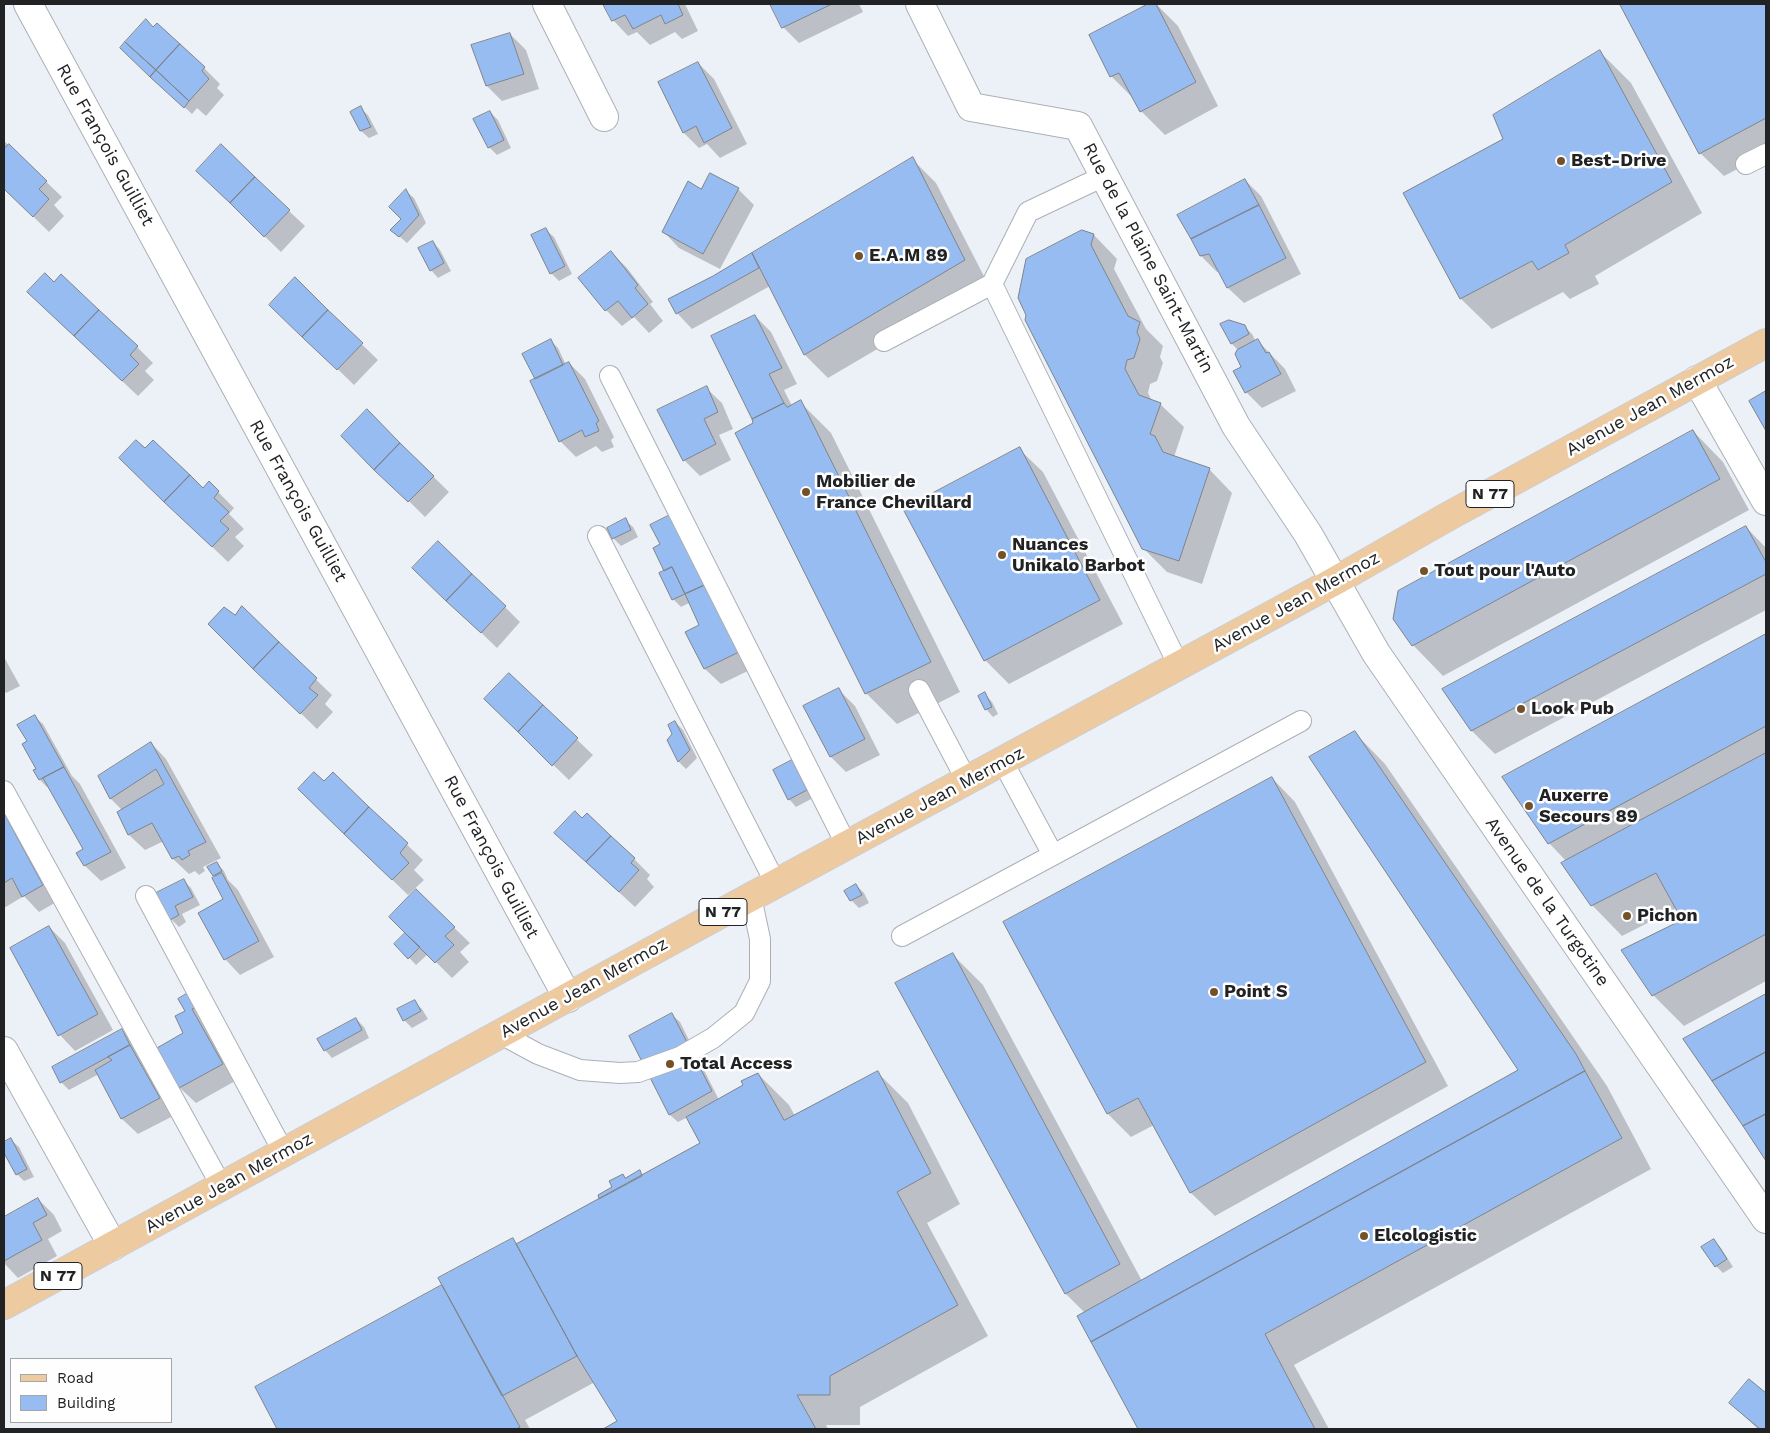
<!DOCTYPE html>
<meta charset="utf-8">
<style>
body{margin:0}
#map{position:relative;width:1770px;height:1433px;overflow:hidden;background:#ecf1f8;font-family:"Work Sans",sans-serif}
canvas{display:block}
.frame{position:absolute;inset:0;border:5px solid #202224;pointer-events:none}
.legend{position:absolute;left:10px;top:1358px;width:162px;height:65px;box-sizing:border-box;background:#fefefe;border:1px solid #a5a6a7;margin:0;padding:6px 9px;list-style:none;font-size:15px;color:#202224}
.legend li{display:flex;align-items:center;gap:10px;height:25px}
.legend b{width:25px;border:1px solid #a5a6a7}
</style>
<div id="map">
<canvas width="1770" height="1433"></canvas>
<div class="frame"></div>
<ul class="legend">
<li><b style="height:6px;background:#eecaa0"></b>Road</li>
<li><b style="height:14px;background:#96bcf2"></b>Building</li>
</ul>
</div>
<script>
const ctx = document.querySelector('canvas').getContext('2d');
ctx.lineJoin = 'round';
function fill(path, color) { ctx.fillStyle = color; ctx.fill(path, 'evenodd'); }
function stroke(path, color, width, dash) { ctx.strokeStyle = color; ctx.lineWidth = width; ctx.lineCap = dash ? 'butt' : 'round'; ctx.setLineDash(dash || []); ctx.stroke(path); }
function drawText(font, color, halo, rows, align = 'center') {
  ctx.font = font + ' "Work Sans",sans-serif'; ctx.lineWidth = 5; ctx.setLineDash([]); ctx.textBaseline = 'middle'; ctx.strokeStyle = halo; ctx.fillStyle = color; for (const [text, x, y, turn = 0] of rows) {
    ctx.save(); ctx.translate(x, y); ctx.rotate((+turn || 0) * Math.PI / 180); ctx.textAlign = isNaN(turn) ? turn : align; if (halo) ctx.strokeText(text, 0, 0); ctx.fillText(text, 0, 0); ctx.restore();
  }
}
const shadow = new Path2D(`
 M605 4H685L698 31 682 39 675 32 650 45 637 32 628 36 613 20Z
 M772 4H859L863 12 799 43 783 27Z
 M1151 4H1156L1178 26 1218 106 1165 135 1141 111 1135 100 1111 76 1090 35Z
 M1626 4H1766V154L1724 176 1700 153 1622 6Z
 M510 34 526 50 539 89 502 101 487 86Z
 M1600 52 1631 83 1702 213 1595 276 1599 284 1570 299 1563 292 1492 329 1461 299 1405 193 1504 139Z
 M129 56 204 68 220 84 217 88 224 95 206 116 197 108 192 114Z
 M698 63 714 79 747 144 720 158 707 144 699 148 684 133Z
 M360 108 368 115 378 134 369 138 361 131 352 112Z
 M490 112 498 120 511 148 497 155 489 147 475 120Z
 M4 141 62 197 54 205 64 216 49 232 4 188Z
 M912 159 936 183 988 284 828 378 805 355 770 286 692 329 677 313 713 277Z
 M1245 180 1261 196 1301 274 1244 303 1228 288 1220 271 1217 272 1201 256Z
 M213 187 289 211 305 226 281 252Z
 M738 189 754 205 720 269 679 248 664 232 702 191Z
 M406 191 414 198 426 223 407 243 392 230 402 219Z
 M546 230 554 237 572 274 559 281 551 273Z
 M1082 231 1094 235 1117 259 1114 269 1146 329 1163 346 1160 357 1163 363 1157 381 1150 384 1148 393 1152 401 1160 404 1184 427 1174 457 1209 469 1232 493 1202 584 1167 572 1143 548Z
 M433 242 440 250 451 271 438 278 431 270Z
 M611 252 627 268 653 302 650 304 663 321 649 333 634 317 622 326 606 310 580 278Z
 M295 279 378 360 354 385 287 320Z
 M44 308 137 347 153 363 145 371 154 380 138 396Z
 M755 316 771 332 797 384 784 390 792 406 800 402 831 433 960 692 897 724 866 693 755 424Z
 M1222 324 1244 326 1252 334 1256 342 1258 341 1285 369 1296 391 1262 408 1246 392 1239 351 1232 344Z
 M551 341 558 348 566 365 569 363 585 379 614 437 611 440 614 447 602 452 596 446 576 457 560 441 537 379Z
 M706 388 722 403 733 429 719 435 731 460 700 476 684 460Z
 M367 411 449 492 425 517 343 436Z
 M1693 431 1723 462 1749 510 1443 676 1413 645Z
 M1019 449 1043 472 1123 624 1009 684 985 660Z
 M136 474 203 490 209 483 234 508 229 514 244 529 235 537 244 546 228 562Z
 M625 520 633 527 638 537 621 546 613 538Z
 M1746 527 1766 548V610L1495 754 1471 730Z
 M661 545 754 668 721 684 705 669 701 625 689 603 681 607 673 599Z
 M430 583 505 607 520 622 497 648Z
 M242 608 332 695 325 704 333 712 317 729 225 640 235 617Z
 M1766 635V981L1684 1026 1653 995 1684 920 1677 908 1622 936 1592 905 1567 862 1549 843 1504 777Z
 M4 657 20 686 6 693 4 691Z
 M509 674 593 755 569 780 501 715Z
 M839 690 855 706 880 755 846 772 831 757Z
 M985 694 992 702 998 714 993 717 986 709Z
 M35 717 43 724 72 776 80 784 126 868 101 881 85 866V850L49 786 47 787 40 780 35 771 37 769 28 742Z
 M675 722 683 730 697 758 686 769 679 762 668 740 674 734Z
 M1355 733 1385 764 1607 1086 1651 1169 1294 1365 1329 1429H1140L1078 1317 1085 1313 1066 1294 953 955 983 985 1142 1281 1519 1071Z
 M151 743 166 759 221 858 203 867 205 871 199 875 195 871 189 874 173 859 164 841 145 850 129 835 118 813 122 810 111 799 100 777Z
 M792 762 799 769 813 798 796 807 789 799Z
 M333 774 423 860 414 870 424 880 408 895 315 805Z
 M1272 778 1295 802 1448 1086 1215 1216 1191 1193 1154 1125 1131 1137 1108 1114Z
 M4 802 58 901 39 912 24 896 4 908Z
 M572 849 634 859 650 875 647 879 654 887 635 907Z
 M216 863 224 871 228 880 238 890 274 957 240 975 225 959V900L216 877 209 868Z
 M183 880 191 888 200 905 182 914 186 922 179 927 171 919 158 894Z
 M856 885 864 893 869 903 859 908 851 900 846 891Z
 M416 891 470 943 460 952 469 962 452 978 428 954 416 965 396 944 405 935Z
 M49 927 65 943 113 1030 75 1051 60 1035Z
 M188 995 237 1080 196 1103 180 1088 159 1048 185 1033Z
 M1766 996V1159L1684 1039Z
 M414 1002 422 1009 428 1019 412 1028 404 1020Z
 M672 1015 680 1022 719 1100 744 1086 758 1074 789 1105 795 1116 877 1072 908 1103 960 1204 927 1223 988 1336 860 1407V1425H826L828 1429H604L618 1421 595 1382 525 1420 530 1429H279L256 1387 443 1286 513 1239 518 1245 601 1199 613 1187 622 1175 626 1179 639 1171 644 1176 701 1144 688 1117 678 1122 670 1115 630 1037Z
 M356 1019 364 1027 369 1038 332 1058 325 1050Z
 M122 1030 129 1038 175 1115 138 1134 122 1119 99 1074 69 1090 61 1082Z
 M11 1140 19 1147 34 1177 24 1181 17 1174 4 1150V1143Z
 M38 1199 54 1215 62 1231 48 1239 57 1256 18 1278 4 1263V1218Z
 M1713 1240 1721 1248 1733 1267 1723 1273 1716 1266Z
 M1750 1381 1766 1394V1429H1758L1730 1403Z`);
const building = new Path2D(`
 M603 4H678L683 15 665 24 661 15 633 29 625 15 612 21Z
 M770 4H832L782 28Z
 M1148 4H1156L1196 82 1140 112 1119 73 1110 77 1089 35Z
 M1623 4H1766V118L1699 154 1620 5Z
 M146 19 153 27 157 23 180 44 156 70 125 42Z
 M510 33 524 74 486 86 471 45Z
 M125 42 156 70 150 77 120 48Z
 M180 44 205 67 202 71 209 79 189 101 156 70Z
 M1600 50 1672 182 1565 245 1569 253 1538 270 1532 261 1460 299 1403 193 1503 139 1493 115Z
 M698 62 732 128 704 143 696 126 683 133 658 82Z
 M156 70 189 101 184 108 150 77Z
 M361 106 371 127 360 131 350 112Z
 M490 111 504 140 488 148 473 119Z
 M9 144 47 181 39 189 49 199 33 217 4 189V149Z
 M221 144 255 177 230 203 196 171Z
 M913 157 965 260 804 355 752 253Z
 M710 173 739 188 703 254 662 232 688 181 701 189Z
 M255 177 290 210 264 237 230 203Z
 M1245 179 1259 205 1191 239 1177 215Z
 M406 189 419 215 399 237 390 230 401 219 389 207Z
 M1259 205 1286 258 1227 288 1209 254 1200 256 1191 239Z
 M546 228 565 266 550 274 531 235Z
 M1082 230 1094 234 1091 245 1128 316 1140 322 1137 332 1140 339 1134 358 1127 360 1125 369 1139 395 1161 403 1150 434 1155 436 1163 452 1210 468 1179 561 1142 549 1025 320 1026 315 1018 298 1026 259Z
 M433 241 444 263 430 271 418 248Z
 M611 251 638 285 635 288 648 304 632 318 618 301 605 311 578 278Z
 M752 253 759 268 676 314 668 299 713 276Z
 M45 273 54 282 61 274 99 310 74 336 27 292Z
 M295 277 328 310 302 337 269 305Z
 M99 310 138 346 130 355 139 364 122 381 74 336Z
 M328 310 363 343 337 370 302 337Z
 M755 315 782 368 769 374 784 403 752 419 711 336Z
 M1229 320 1245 325 1249 334 1231 344 1220 324Z
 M551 339 563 365 535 379 522 354Z
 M1258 339 1266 353 1269 352 1281 374 1245 393 1233 371 1241 367 1235 354 1237 350Z
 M569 362 599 421 596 423 599 431 585 437 582 430 559 442 530 381Z
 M707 386 718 412 704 419 716 444 683 461 657 410Z
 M1766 391V431L1749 401Z
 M801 400 931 662 865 694 735 433 753 423 752 419 784 403 787 407Z
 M367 409 400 443 374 470 341 436Z
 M1693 430 1720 479 1412 646 1393 619 1398 591Z
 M136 440 145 448 153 440 190 475 164 502 119 458Z
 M400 443 434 476 408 502 374 470Z
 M1020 447 1100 600 984 661 903 509Z
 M190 475 203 488 209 481 219 491 214 498 229 512 220 521 229 529 212 547 164 502Z
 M670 515 705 585 685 594 672 567 664 571 653 548 660 544 650 525Z
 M626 518 631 530 612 539 607 528Z
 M1746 526 1766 562V574L1471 731 1442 689Z
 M438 541 472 574 446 601 412 568Z
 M672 567 685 594 672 600 659 573Z
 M472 574 506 606 481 633 446 601Z
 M705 585 739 652 704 669 685 632 699 625 685 594Z
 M242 606 279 642 253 669 208 624 224 607 235 615Z
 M1766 634V726L1548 844 1502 777Z
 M279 642 317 678 309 688 318 695 300 714 253 669Z
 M509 673 543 705 518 732 484 699Z
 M839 688 865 739 830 757 803 706Z
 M985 692 992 707 985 710 978 696Z
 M543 705 578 738 552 766 518 732Z
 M35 715 64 767 39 780 33 770 36 769 22 744 27 741 17 725Z
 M675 721 690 750 678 762 667 740 672 734 668 725Z
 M1355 731 1576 1054 1585 1071 1091 1342 1077 1316 1518 1070 1309 757Z
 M151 742 206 842 188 851 190 855 182 860 179 856 172 859 152 823 128 835 117 812 164 784 156 769 110 799 98 776Z
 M1766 753V934L1652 996 1621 950 1682 920 1656 873 1591 906 1561 863Z
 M792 760 807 790 788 800 773 770Z
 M64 767 111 852 84 866 76 853 83 849 43 778Z
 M314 772 324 781 333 772 369 807 344 834 298 789Z
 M1272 777 1426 1062 1190 1193 1138 1098 1107 1114 1003 922Z
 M369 807 408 843 400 853 409 863 392 880 344 834Z
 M575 811 582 818 587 813 611 836 586 862 554 833Z
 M4 813 43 885 22 897 12 878 4 883Z
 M611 836 635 858 631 863 639 870 619 892 586 862Z
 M217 862 222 871 213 876 207 867Z
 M222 873 259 941 224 960 198 913 223 899 212 878Z
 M184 879 193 897 175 906 179 915 170 920 156 893Z
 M856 884 862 895 850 901 844 891Z
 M416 889 455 927 445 936 454 945 435 963 389 917Z
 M49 926 98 1014 58 1036 10 948Z
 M405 933 420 947 408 959 394 944Z
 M953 953 1120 1264 1065 1294 895 983Z
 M188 993 196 1008 192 1009 223 1064 179 1088 157 1048 183 1033 175 1016 185 1011 178 999Z
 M1766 994V1052L1712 1081 1683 1039Z
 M415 1000 421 1011 403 1021 397 1009Z
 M672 1013 712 1091 669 1115 629 1036Z
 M356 1018 362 1030 324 1051 317 1039Z
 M122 1029 130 1045 60 1083 52 1067Z
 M130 1045 160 1098 121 1119 95 1070 112 1060 108 1057Z
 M1766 1052V1114L1743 1126 1712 1081Z
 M878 1071 931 1173 897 1192 958 1305 830 1376V1395H797L816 1429H603L617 1421 577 1356 516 1244 700 1143 686 1117 743 1085 741 1081 758 1073 784 1120Z
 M1585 1071 1622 1138 1265 1334 1315 1429H1138L1091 1342Z
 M1766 1114V1161L1743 1126Z
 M11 1138 27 1169 16 1175 4 1153V1142Z
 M640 1170 642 1176 599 1199 598 1195 612 1187 609 1181 623 1174 625 1178Z
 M38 1198 47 1215 33 1223 42 1240 4 1261V1217Z
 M513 1238 577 1356 502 1396 438 1278Z
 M1714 1239 1727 1259 1715 1267 1701 1247Z
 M442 1285 520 1427 516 1429H277L255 1387Z
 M1749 1379 1766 1393V1429H1760L1729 1403Z`);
const lane = new Path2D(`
 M1746 164 1766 154
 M1104 176 1028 212 992 284 1179 666
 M884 341 992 284
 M610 376 847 846
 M598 536 776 884
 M919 690 967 781
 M1003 762 1053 855 1301 721
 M4 791 222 1187
 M146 896 284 1153
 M902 936 1053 855
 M501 1034 538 1054 580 1070 620 1073 638 1072 680 1057 713 1038 744 1013 760 981V939L751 897`);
const street = new Path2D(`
 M28 4 568 998
 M547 4 604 117
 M920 4 971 107 1078 126 1236 426 1308 534 1376 653 1766 1219
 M1697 380 1766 501
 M4 1051 113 1246`);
const primary = new Path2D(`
 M4 1305 751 897 1335 581 1447 517 1766 343`);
const markers = [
 [1561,161,5,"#735129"],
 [859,256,5,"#735129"],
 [806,492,5,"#735129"],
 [1002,555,5,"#735129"],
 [1424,571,5,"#735129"],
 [1521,709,5,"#735129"],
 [1529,806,5,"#735129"],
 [1627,916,5,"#735129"],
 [1214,992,5,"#735129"],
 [670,1064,5,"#735129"],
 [1364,1236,5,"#735129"]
];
const shields = [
 [1490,494,48],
 [723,912,48],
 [58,1276,48]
];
const shieldNames = [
 ["N 77",1490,494],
 ["N 77",723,912],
 ["N 77",58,1276]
];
const streetNames = [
 ["Rue François Guilliet",105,145,61],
 ["Rue de la Plaine Saint-Martin",1148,258,62],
 ["Avenue Jean Mermoz",1650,406,-29],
 ["Rue François Guilliet",298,501,61],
 ["Avenue Jean Mermoz",1296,602,-29],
 ["Avenue Jean Mermoz",940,796,-28],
 ["Rue François Guilliet",491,857,62],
 ["Avenue de la Turgotine",1547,902,55],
 ["Avenue Jean Mermoz",584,988,-29],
 ["Avenue Jean Mermoz",229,1183,-29]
];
const poiNames = [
 ["Best-Drive",1571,161],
 ["E.A.M 89",869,256],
 ["Mobilier de",816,482],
 ["France Chevillard",816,503],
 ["Nuances",1012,545],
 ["Unikalo Barbot",1012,566],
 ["Tout pour l'Auto",1434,571],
 ["Look Pub",1531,709],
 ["Auxerre",1539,796],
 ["Secours 89",1539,817],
 ["Pichon",1637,916],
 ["Point S",1224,992],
 ["Total Access",680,1064],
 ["Elcologistic",1374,1236]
];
fill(shadow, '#0003');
fill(building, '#96bcf2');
stroke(building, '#7f8389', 1);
stroke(lane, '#abb0b6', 22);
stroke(street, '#abb0b6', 30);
stroke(primary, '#cececf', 30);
stroke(lane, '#fff', 20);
stroke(street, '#fff', 28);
stroke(primary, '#eecaa0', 28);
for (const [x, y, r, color] of markers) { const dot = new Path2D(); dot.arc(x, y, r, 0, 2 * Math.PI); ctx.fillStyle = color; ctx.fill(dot); stroke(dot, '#fefefe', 2); }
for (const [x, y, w] of shields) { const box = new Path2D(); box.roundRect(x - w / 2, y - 13.5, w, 27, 4); ctx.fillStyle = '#fefefe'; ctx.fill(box); stroke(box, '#202224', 1); }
drawText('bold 16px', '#202224', null, shieldNames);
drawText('18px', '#202224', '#fefefe', streetNames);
drawText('bold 18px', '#202224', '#fefefe', poiNames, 'left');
</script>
